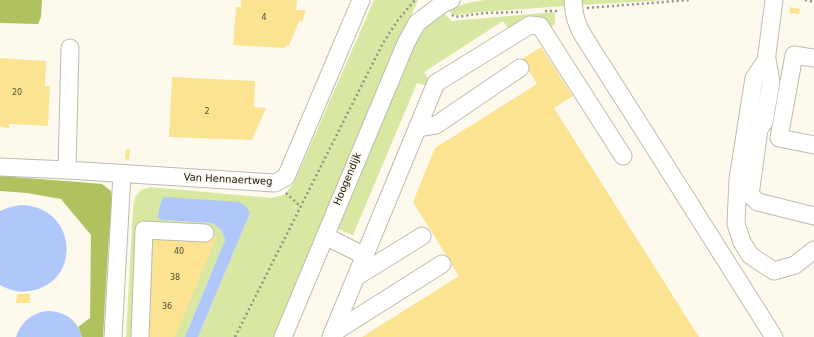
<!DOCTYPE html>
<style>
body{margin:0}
canvas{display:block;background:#fdf9ed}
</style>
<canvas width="814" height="337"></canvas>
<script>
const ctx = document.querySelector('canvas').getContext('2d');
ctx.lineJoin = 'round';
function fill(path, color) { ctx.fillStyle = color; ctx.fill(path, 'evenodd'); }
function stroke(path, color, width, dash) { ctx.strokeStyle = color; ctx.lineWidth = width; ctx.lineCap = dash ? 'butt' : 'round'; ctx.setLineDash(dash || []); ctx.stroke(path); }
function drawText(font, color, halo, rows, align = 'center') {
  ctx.font = font + ' "DejaVu Sans",sans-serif'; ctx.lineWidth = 3; ctx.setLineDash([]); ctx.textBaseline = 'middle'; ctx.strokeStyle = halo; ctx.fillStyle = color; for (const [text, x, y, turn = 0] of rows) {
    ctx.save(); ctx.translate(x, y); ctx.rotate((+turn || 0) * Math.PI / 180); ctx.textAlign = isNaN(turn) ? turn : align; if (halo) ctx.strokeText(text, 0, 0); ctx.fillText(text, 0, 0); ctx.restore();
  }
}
const green = new Path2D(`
 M374 0H418L400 41 277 337H198L250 213 164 197C157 205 159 211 162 220L212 223C220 227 223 231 225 240L185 337H126L133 208 135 197 141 190 150 187 271 198 284 195 294 183Z
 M487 0H565L566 6 478 12 456 15 452 14 449 10C462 4 473 1 487 0Z
 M581 0H666L580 5Z
 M443 12 452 21 555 12V24L549 28 509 30 503 21 424 72 429 80 427 86 417 83 353 235 335 228 413 42 429 24Z`);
const forest = new Path2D(`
 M0 0H42L41 17 38 24 0 23Z
 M0 176 91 183 102 184 111 191 112 201 108 250 103 337H82L78 327 90 318 91 235 61 199 27 193 0 191Z`);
const water = new Path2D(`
 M164 197 239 202C245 205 247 207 250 213L198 337H185L225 240C223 232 220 227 212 223L162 220 158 218C159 211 159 203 164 197Z
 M20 205C78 205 83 284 29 291 19 293 9 290 0 285V211L7 208Z
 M46 311C64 311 77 319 82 337H16C21 322 31 314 46 311Z`);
const building = new Path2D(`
 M241 0H297L296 10H306L302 22 299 21 289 46H285V48L233 45 236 7H241Z
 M790 7 800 9 799 14 790 13Z
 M541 47 573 96 554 108 699 337H362L459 276 413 202 435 148 537 84 522 59Z
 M0 58 46 61 45 86H50L48 126 9 124V128L0 127Z
 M172 77 255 81 254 107 266 108 252 140 169 137Z
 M126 149H130L129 160 125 159Z
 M154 233 217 236 175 337H148Z
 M17 294H30V303H16Z`);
const path = new Path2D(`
 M805 0 814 2
 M587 8 689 0
 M545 11H560
 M452 15 455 17 485 13 522 12
 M286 193 301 207
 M235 337 383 43 398 20 415 0`);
const minor = new Path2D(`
 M573 0C574 15 576 24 584 37L654 147 774 337
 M814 58 794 55 779 138 814 145
 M767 59 754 78 738 179 736 224 742 242 750 255 757 260 774 271 795 265 814 250
 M767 59 771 82 764 122 759 129 750 195 758 202 814 216
 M765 69 774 0
 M417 128 436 125 520 68
 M0 167 67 170 275 183 286 177 361 0
 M67 170 70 48
 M325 236 365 256
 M356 277 422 236
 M333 333 442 264
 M113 337 122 174
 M140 337 144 230 205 233
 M283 337 406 43 417 23 442 4 451 0
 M331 337 436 83 530 25 540 26 623 156`);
const numberNames = [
 ["4",264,18],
 ["20",17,93],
 ["2",207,112],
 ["40",179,252],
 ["38",175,278],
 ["36",167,307]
];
const streetNames = [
 ["Hoogendijk",348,179,-67],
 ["Van Hennaertweg",228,180,3]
];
fill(green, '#d8e7a1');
fill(forest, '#afc25d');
fill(water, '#afc7fb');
fill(building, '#fce392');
stroke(minor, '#bebbaf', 19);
stroke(path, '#949289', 2.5, [2, 3]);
stroke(minor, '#fff', 17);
drawText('8px', '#524b33', null, numberNames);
drawText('10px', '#191813', '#fdf9ed', streetNames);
</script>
